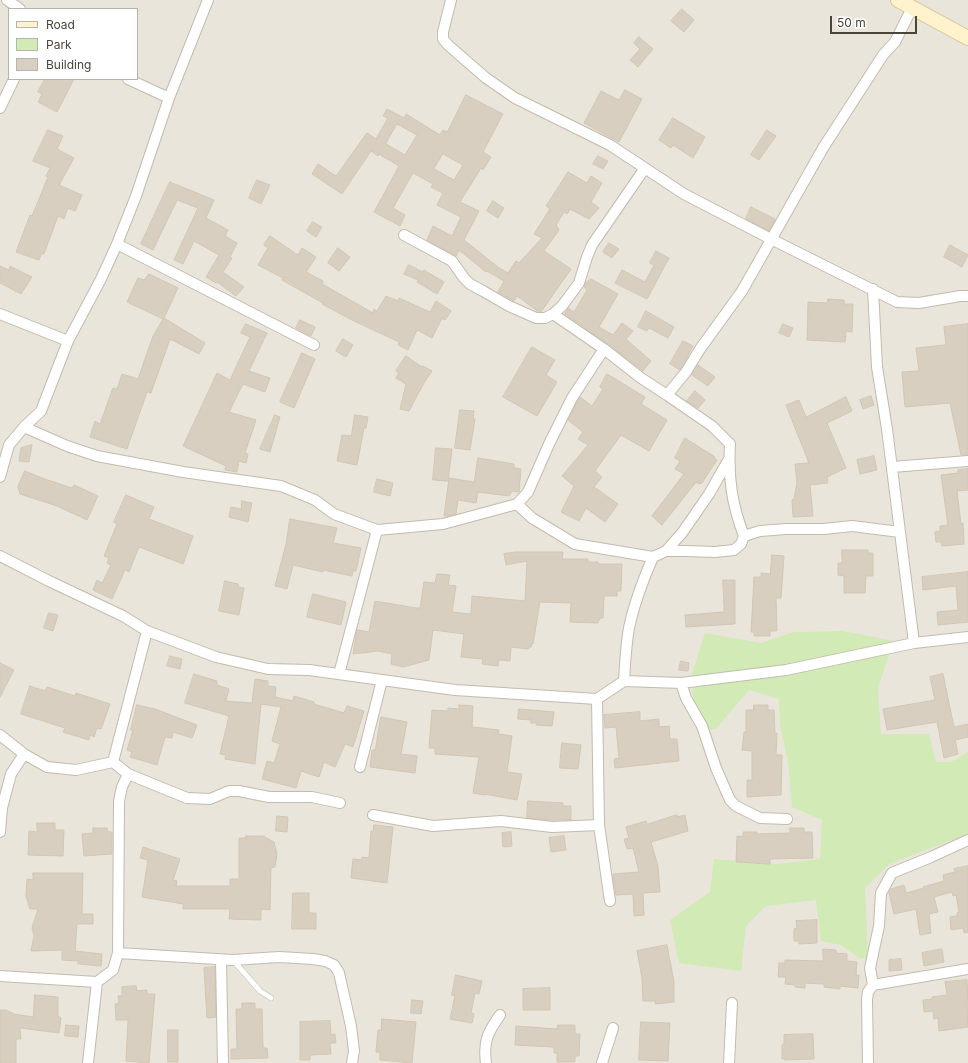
<!DOCTYPE html>
<style>
body{margin:0}
#map{position:relative;width:968px;height:1063px;overflow:hidden;background:#f6f3ec;font-family:Inter,sans-serif}
canvas{display:block}
.legend{position:absolute;left:8px;top:8px;width:130px;height:72px;box-sizing:border-box;background:#fff;border:1px solid #b7b4b0;margin:0;padding:5px 7px;list-style:none;font-size:12px;color:#4b4439}
.legend li{display:flex;align-items:center;gap:8px;height:20px}
.legend b{width:20px;border:1px solid #b7b4b0}
.scale{position:absolute;left:830px;top:16px;width:87px;height:18px;box-sizing:border-box;border:2px solid #4b4439;border-top:0;padding-left:5px;font-size:12px;line-height:14px;white-space:nowrap;color:#4b4439;-webkit-text-stroke:3px #fff;paint-order:stroke}
</style>
<div id="map">
<canvas width="968" height="1063"></canvas>
<ul class="legend">
<li><b style="height:5px;background:#fff3cd"></b>Road</li>
<li><b style="height:11px;background:#d2eab5"></b>Park</li>
<li><b style="height:11px;background:#d8cfc1"></b>Building</li>
</ul>
<div class="scale">50 m</div>
</div>
<script>
const ctx = document.querySelector('canvas').getContext('2d');
ctx.lineJoin = 'round';
function fill(path, color) { ctx.fillStyle = color; ctx.fill(path, 'evenodd'); }
function stroke(path, color, width, dash) { ctx.strokeStyle = color; ctx.lineWidth = width; ctx.lineCap = dash ? 'butt' : 'round'; ctx.setLineDash(dash || []); ctx.stroke(path); }
const residential = new Path2D(`
 M0 0H968V1063H0ZM9 9H137V79H9Z`);
const green = new Path2D(`
 M843 631 894 641 878 687 881 734H929L936 762H951L968 752V834L889 864 865 888 868 958H859L841 945 821 941 816 900 766 906 746 926 741 971 679 963 670 920 710 892 714 859 777 864 820 859 822 820 792 807 788 762 780 725 779 699 749 690 716 729 707 730 694 704 691 677 705 633 761 643 793 632Z`);
const building = new Path2D(`
 M682 9 694 20 684 32 671 21Z
 M639 37 653 49 638 67 630 60 640 49 634 43Z
 M45 79H74L57 112 38 102 42 94 38 92Z
 M625 90 642 99 619 142 584 123 601 91 619 100Z
 M466 95 503 114 483 152 491 157 483 170 481 168 460 202 479 211 464 240 499 268 508 273 516 261 519 263 542 238 534 234 550 209 546 206 568 172 587 183 591 176 602 183 591 202 599 208 589 219 570 209 567 214 564 212 556 225 559 230 544 251 571 269 541 312H539L517 296 514 301 498 292 504 281 487 271 486 272 459 250 456 256 427 240 433 226 452 236 461 217 437 205 443 193 431 187 433 184 413 173 393 208 405 215 400 226 374 212 399 166 379 154 378 156 371 151 342 194 312 174 318 164 336 176 367 133 376 139 388 118 383 116 387 109 404 118 406 114 440 135 443 130 447 132ZM397 124 417 135 405 155 386 144ZM443 154 463 165 454 180 434 169Z
 M673 118 705 137 693 158 673 145 671 148 659 140Z
 M48 130 63 136 57 149 74 158 59 185 82 195 75 211 68 208 64 219 58 216 44 254 42 253 39 260 16 252 30 215 32 216 48 177 46 176 50 168 33 161Z
 M767 130 776 136 759 160 751 155Z
 M598 156 608 161 603 169 593 164Z
 M257 180 270 185 261 204 249 198Z
 M170 182 214 200 206 218 228 230 225 236 237 243 230 257 232 258 223 272 244 287 236 296 217 282 216 283 206 277 219 255 194 241 183 264 174 260 198 208 177 200 153 250 141 244Z
 M493 201 504 208 498 218 487 211Z
 M751 207 775 219 769 231 746 219Z
 M313 222 322 227 316 237 307 231Z
 M270 236 298 255 302 248 316 257 306 272 323 281 322 284 373 313 374 309 377 311 386 296 398 301 399 298 430 312 436 301 451 311 445 320 442 318 432 338 417 330 408 350 398 345 399 342 354 321 322 304 323 303 282 280 283 278 258 265 268 248 264 245Z
 M609 243 619 249 612 258 603 252Z
 M950 245 968 255 962 267 944 257Z
 M338 248 350 257 339 271 328 263Z
 M656 251 669 258 647 299 615 283 622 270 645 282 654 265 650 263Z
 M409 265 423 272 424 270 444 282 437 294 417 282 418 280 404 274Z
 M0 266 9 270 10 266 32 277 21 294 0 283Z
 M149 274 178 288 164 318 205 343 199 354 170 339 151 393 147 392 127 449 90 437 95 421 100 424 113 388 117 389 122 374 138 379 153 336 163 319 127 302 138 278 144 280Z
 M591 279 618 294 599 327 613 335 622 323 633 331 626 339 651 361 643 371 608 344 565 314 568 308 574 312 587 290 584 287 586 283Z
 M828 299 844 300V304H853L852 332 846 331 845 342 807 340 808 302 827 303Z
 M646 311 674 327 668 338 649 328 647 331 638 327Z
 M300 320 315 327 311 336 296 328Z
 M246 324 267 333 249 371 270 378 265 392 243 384 229 412 256 420 245 453 248 454 246 463 239 461 237 472 225 470 226 466 183 446 217 373 230 380 250 337 241 333Z
 M783 324 793 328 789 337 779 333Z
 M968 324V455H961L950 403 905 407 902 372 919 371 916 348 946 345 944 327Z
 M343 339 353 345 346 357 336 351Z
 M683 341 693 346 680 370 670 364Z
 M532 347 555 360 546 375 557 382 537 416 503 397Z
 M302 353 315 359 294 408 280 402Z
 M406 356 422 367 423 366 432 371 425 381 409 411 400 409 406 384 396 378 399 373 396 371Z
 M698 365 715 377 708 386 692 375Z
 M607 374 645 397 641 404 667 420 649 451 621 435 595 471 602 477 594 487 618 504 605 522 586 508 579 521 561 512 574 486 562 476 588 445 578 439 583 432 568 420 580 397 592 406 603 389 600 387Z
 M695 391 705 400 698 408 687 401Z
 M871 396 874 405 863 409 860 400Z
 M846 397 852 411 827 423 846 468 827 477 828 483 810 485 813 516 793 517 792 500 794 499 797 483 795 464 809 463 786 405 799 400 806 417Z
 M460 410 474 411 473 419H475L470 450 455 448Z
 M275 415 280 417 270 452 260 449Z
 M355 415 368 417 366 428H364L357 465 337 461 342 435 351 436Z
 M685 438 715 457 714 458 717 460 702 483H701L700 484 696 482 662 525 652 516 684 474 675 469 680 461 675 458Z
 M32 445 29 462 19 461 21 448Z
 M436 448 452 449 448 481 433 480Z
 M874 456 877 470 860 474 857 460Z
 M478 458 514 464V468L521 469 519 492 512 491 509 496 478 492 476 503 458 500 456 514 448 516H444L449 478 474 482Z
 M968 469V490L957 491 961 524 963 523 964 544 942 546 941 542H936L935 532 940 531V526L948 525 941 475 958 473V470Z
 M25 471 42 478 72 488 74 485 98 496 87 520 57 506 20 494 18 487Z
 M377 479 393 483 390 496 374 492Z
 M126 495 154 507 149 519 193 536 183 564 139 547 129 572 125 570 112 599 93 590 97 580 102 583 111 565 107 563 109 558 104 556 117 524 114 522Z
 M242 501 252 503 248 522 229 517 231 507 241 509Z
 M290 519 337 528 333 543 361 548 356 571H353L352 576 323 570V572L293 565 287 589 275 586 286 544Z
 M842 550H868V553H873V576H866L865 593H844V576L838 575V563H842Z
 M516 552H563L562 559H588V562H598V564H622L621 591H617V596H604L603 618H600L598 623 570 622 571 603 540 602 533 644H532L531 647H529L528 649 511 647 510 661 499 660 498 666 482 664 483 659 461 657 464 634 433 630 429 660 403 667 391 664 392 654 378 651 353 654 357 630 369 632 375 601 416 608H420L424 582 435 583 437 574 450 575 448 585 456 586 452 612 471 614 472 596 525 601 527 561 506 565 504 554Z
 M772 555 784 556 781 598H776L777 631H770V636H754V632H751L754 577H761V573L770 574Z
 M968 572V622L938 625 937 612 958 610 956 586 923 590 922 577Z
 M723 580H735V624L686 627 685 615 724 612Z
 M225 581 238 584V587L244 588 239 615 219 611Z
 M313 594 346 602 341 625 307 617Z
 M49 613 58 615 53 631 44 628Z
 M170 656 182 659 180 669 167 666Z
 M681 661 689 663 688 671 679 670Z
 M0 663 14 670 0 697Z
 M194 674 217 681V685L229 689 226 701 252 703 255 679 268 681V686L276 687 275 697 293 701 294 696 314 702V704L344 713 347 706 364 711 353 747 345 744 335 767 324 762 319 777 301 771 296 788 262 779 267 761 274 763 280 744 272 741 281 707 261 704 255 764 225 759 226 755 220 754 229 716 185 703Z
 M943 674 954 727 968 724V737L955 740 958 754 944 758 937 722 887 730 883 709 935 700 930 677Z
 M30 686 45 691 47 687 75 696 76 693 110 704 101 729 97 728 94 737 90 735 89 740 63 732 65 728 21 714Z
 M137 705 155 709 197 725 192 738 173 732 172 738 165 737 157 765 130 757 132 752 127 750 133 730H131Z
 M459 705 473 706 472 727 499 730 498 734 512 736 507 772 522 774 517 800 485 794V795L473 793 479 757 435 754V748H429L432 710 448 711V708L459 709Z
 M754 705H768V710H774L775 733H777L776 755H782L781 795 747 797V780H752V751L742 750 744 732H746V710H753Z
 M519 709 554 712 552 726 536 725 537 723H531V720L518 719Z
 M640 712V721L659 719V727L669 726 670 739H677L679 761 615 768 614 759 619 758 616 727 605 728 604 715Z
 M381 717 407 722 401 754 417 756 415 773 370 767 372 750H375Z
 M562 743 581 745 578 769 560 768Z
 M528 801 563 803V806H571V820H552L527 818Z
 M677 815V817L685 815 688 831 651 842 658 866 660 892 643 893 644 915 634 916 633 894 616 895 613 874 639 872 633 848 627 849 624 839 629 838 626 827 646 821 647 824Z
 M277 816 288 817 287 832 276 831Z
 M37 823H55V830H64L63 856 28 855 29 831 37 832Z
 M374 825 393 827 387 883 351 878 353 859 362 860V857L369 858 371 831H373Z
 M93 828H107L108 832H112V854L84 856 82 834 93 833Z
 M790 828H804V832H812L813 858 770 859V864L736 862 737 836 743 837V832H757V834L790 833Z
 M511 832 512 846 503 847 502 833Z
 M246 836H263L274 842 277 854 275 867 271 868 270 910 261 909V920L229 919 230 909H183V904L142 897 148 860 140 858 143 847 180 859 173 880 177 881 176 886H230V879H239V838H245Z
 M564 836 566 850 551 852 549 838Z
 M968 866V932L964 933 963 928 951 930 950 917 957 916V913L959 912 956 895 953 896 952 892 934 897 938 912 929 914 931 933 920 935 916 909 894 914 889 893 891 889 904 885 906 893 924 888 923 887 944 881 943 875 955 872 954 869Z
 M33 873H83L82 914H93V924H77L75 951 102 954 101 966 78 964V961L62 960V950L31 951 34 936 32 928 38 909H30L26 896 27 879 33 880Z
 M293 893H309V913H316V929H292Z
 M817 920V943L799 944V941H794V929L797 928 796 921Z
 M667 945 674 982V1002L655 1004V1001H643L642 978 637 951Z
 M823 949 836 950V953L847 954V961L857 962 856 975H859L858 988 840 986V989L824 987V984L805 983V988L795 987V985L785 984 786 977H778L779 963H785V960L823 961Z
 M942 949 944 962 924 966 922 953Z
 M901 959 902 970 889 971V960Z
 M215 967 216 1017 207 1018 204 968Z
 M456 975 482 981 479 994 475 993 471 1013 474 1014 472 1023 450 1019 455 996 452 995Z
 M967 980 968 1002H967L968 1027 939 1031 938 1018 934 1019 933 1011 924 1012 923 1000 932 999V997L947 995 945 982Z
 M136 986 137 991 147 990V994H155L149 1063 126 1061 128 1020H116L115 1004 119 1003 118 996H122V987Z
 M550 988V1010H523V989Z
 M35 995 58 997V1016L61 1018 59 1033 20 1028 21 1039H16V1063H0V1010H6L14 1014 33 1017Z
 M412 1000 423 1001 421 1014 411 1013Z
 M242 1003H255V1009H262L263 1048H267L268 1058 231 1059V1049H237L236 1009H242Z
 M382 1019 416 1022 412 1063 380 1060V1052H376L378 1030H381Z
 M330 1021 331 1035 335 1034 336 1043H330L331 1054 310 1055V1060H300V1022Z
 M641 1022 670 1023 668 1061 639 1060Z
 M66 1025 79 1026 78 1037 65 1036Z
 M558 1025H575V1034H580L579 1056H575V1062H557V1053H554V1047L515 1045 516 1026 557 1029Z
 M168 1030H178V1062H168Z
 M813 1034 814 1059 784 1060V1059H782V1045L784 1044V1035Z`);
const lane = new Path2D(`
 M233 960 260 991 271 998`);
const street = new Path2D(`
 M7 0 20 9
 M451 0 443 32V39L448 45 486 78 515 98 610 145 684 194 771 239 897 302 919 303 960 296H968
 M128 79 169 98
 M0 108 14 79
 M404 235 452 261 464 278 470 284 483 291 509 306 536 318H545L553 314 562 306 579 283 587 257 592 245 645 168
 M117 244 314 345
 M873 289 877 367 887 429 914 643
 M0 314 68 341
 M553 314 604 349 641 378 667 395 686 372 700 349 742 291 823 148 883 55 895 42 912 8
 M24 427 67 446 97 456 183 472 281 486 315 500 334 514 377 530 443 524 517 504 528 492 549 444 572 398 604 349
 M892 467 968 461
 M0 477 9 445 24 427 41 411 68 341 101 279 117 244 136 196 169 98 208 0
 M517 504 532 518 575 544 653 557
 M744 536 760 531 786 529H824L852 526 900 532
 M666 551 682 533 709 494 729 459
 M0 556 49 581 123 616 147 631 216 657 268 669 309 670 455 690 597 699 599 825 610 901
 M339 674 377 530
 M624 681C625 663 626 645 629 628 634 604 643 580 653 557L666 551H686L715 552 734 550 741 544 744 536C732 505 728 478 730 444L712 426 667 395
 M681 683 686 698 702 726 716 768 730 800 736 806 760 818 787 819
 M597 699 624 681 681 683 786 670 914 643 968 637
 M0 735 24 754 47 767 76 770 113 762
 M113 762 128 774 187 798 210 799 229 791H239L269 797H312L340 803
 M113 762 147 631
 M360 767 382 680
 M373 815 433 826 501 821 552 827 599 825
 M0 832 2 808 11 774 24 754
 M118 953 119 801 122 787 128 774
 M221 960 223 1063
 M0 976 97 982 113 970 118 953 233 960 279 957 313 959 325 961 334 965 339 973 351 1026 354 1051 352 1063
 M873 985 870 968 879 926 881 893 892 873 931 857 968 840
 M88 1063 97 982
 M486 1063C483 1041 488 1032 500 1015
 M602 1063 613 1028
 M729 1063 732 1003
 M868 1063 867 999 868 992 873 985 968 969`);
const secondary = new Path2D(`
 M898 0 968 38`);
fill(residential, '#eae5da');
fill(green, '#d2eab5');
fill(building, '#d8cfc1');
stroke(building, '#d3c7b4', 1);
stroke(lane, '#c2bbae', 6);
stroke(street, '#c2bbae', 12);
stroke(secondary, '#d6c79b', 16);
stroke(lane, '#fff', 5);
stroke(street, '#fff', 10);
stroke(secondary, '#fff3cd', 14);
</script>
